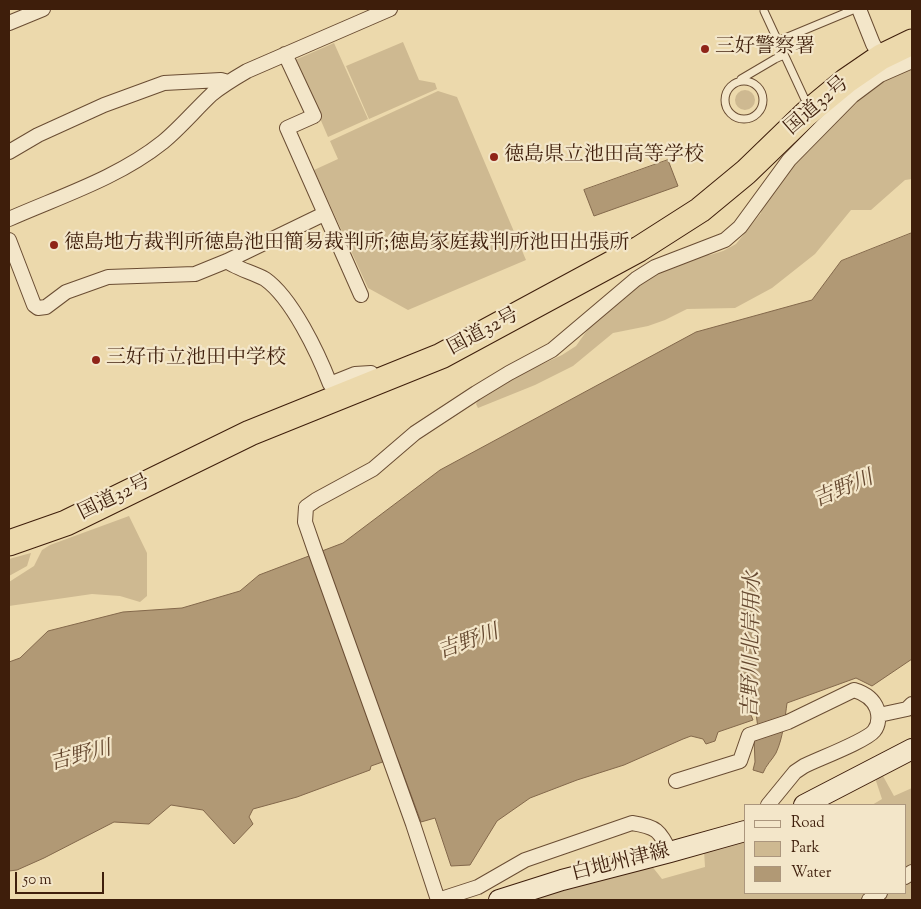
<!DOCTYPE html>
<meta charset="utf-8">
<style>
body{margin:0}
#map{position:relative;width:921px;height:909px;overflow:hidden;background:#ecd9ac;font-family:"Sorts Mill Goudy",serif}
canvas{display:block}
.frame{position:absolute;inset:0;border:10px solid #3e1e0b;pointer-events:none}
.legend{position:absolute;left:744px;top:804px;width:162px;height:90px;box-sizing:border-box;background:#f3e6c9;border:1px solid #ab967d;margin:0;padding:6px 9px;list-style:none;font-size:15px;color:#3e1e0b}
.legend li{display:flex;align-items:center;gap:10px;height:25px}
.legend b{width:25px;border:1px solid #ab967d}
.scale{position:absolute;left:15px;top:872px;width:89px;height:22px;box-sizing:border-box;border:2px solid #3e1e0b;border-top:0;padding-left:6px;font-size:15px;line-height:18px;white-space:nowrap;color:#3e1e0b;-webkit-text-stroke:4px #f3e6c9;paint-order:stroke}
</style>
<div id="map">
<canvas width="921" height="909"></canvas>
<div class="frame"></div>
<ul class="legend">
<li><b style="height:6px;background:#f3e6c9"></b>Road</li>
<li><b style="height:14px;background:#ceb991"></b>Park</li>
<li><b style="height:14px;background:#b19975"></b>Water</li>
</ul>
<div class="scale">50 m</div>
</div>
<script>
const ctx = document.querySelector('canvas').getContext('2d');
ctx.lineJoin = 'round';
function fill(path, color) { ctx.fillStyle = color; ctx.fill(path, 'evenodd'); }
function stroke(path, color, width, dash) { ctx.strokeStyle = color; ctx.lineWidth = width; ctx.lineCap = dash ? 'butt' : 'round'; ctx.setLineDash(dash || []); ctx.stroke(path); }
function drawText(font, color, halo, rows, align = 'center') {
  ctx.font = font + ' "Sorts Mill Goudy","Noto Serif JP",serif'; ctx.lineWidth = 4.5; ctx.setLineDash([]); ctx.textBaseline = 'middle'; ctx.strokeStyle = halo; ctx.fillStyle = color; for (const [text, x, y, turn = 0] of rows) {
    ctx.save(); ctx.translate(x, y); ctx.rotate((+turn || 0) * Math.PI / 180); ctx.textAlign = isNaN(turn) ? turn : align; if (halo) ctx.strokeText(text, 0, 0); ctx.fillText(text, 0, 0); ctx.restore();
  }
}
const green = new Path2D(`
 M403 42 419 80 435 83 437 89 369 119 346 66Z
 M334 43 368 119 328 137 295 60Z
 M912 69V179L905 180 871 210H851L815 254 772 288 735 308 687 309 665 320 648 326 613 333 573 366 535 385 478 408 476 404 479 398 519 375 562 355 576 346 588 329 636 287 664 268 703 255H710L723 251 736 244 761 213 763 203 795 159 877 84 902 72Z
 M735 100a10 10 0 1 1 20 0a10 10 0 1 1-20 0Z
 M438 91 457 97 526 260 408 310 368 288 314 170 338 159 330 141Z
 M129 516 147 553V596L140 602 120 596 92 594 9 606V582L34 566 42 550 50 545Z
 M31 553 27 566 9 576V559Z
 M883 776 894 796 912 788V900H526L651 865 662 879 705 867 704 850 745 836V893H905V805H872L882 799 875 778Z`);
const water = new Path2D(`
 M668 160 678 186 594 216 584 190Z
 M912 233V659L872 686 856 678 787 703C785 718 783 738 776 753 772 760 766 765 763 773L753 770 755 762 754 738 759 736 756 713 751 715 753 720 718 732 715 741 706 744 703 739 691 736 683 739 624 765 577 780 530 798 497 821 470 865 451 866 435 818 421 822 397 757 371 766 370 770 297 797 253 809 249 817 253 824 234 844 203 810 171 805 149 824 114 822 44 858 17 870 9 871V662L20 658 48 631 123 612 182 608 240 591 259 575 343 543 440 470 696 332 812 300 841 261Z`);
const lane = new Path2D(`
 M764 11 808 106
 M778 41 855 9
 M741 79 775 59 784 55
 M725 100a19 19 0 1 1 38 0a19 19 0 1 1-38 0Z`);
const street = new Path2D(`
 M859 9 873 44 881 57
 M9 23 43 9
 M285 54 314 116 287 128 361 295
 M9 152 38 135 104 105 164 83 221 80 228 82
 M9 219C61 196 118 178 163 142 180 128 195 110 212 94 223 85 235 78 247 71L390 9
 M9 240 34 305 38 308 46 307 66 292 108 277 195 274 227 261 324 214
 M227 261C232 267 255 273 265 279 292 298 318 353 330 384L355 374 371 373 377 382
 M879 715 907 709 912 704
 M676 781 740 761 749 735 788 722 854 690C864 693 873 698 877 709 879 716 879 725 874 731 866 741 818 759 804 766L795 772 768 805
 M905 877 912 872
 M438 900 413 824 314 548 305 522 306 507 316 500 373 469 415 433 476 393 509 373 552 350 636 279 655 267 725 240 740 227 789 160 852 96 880 75 912 61
 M438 900 478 887 525 860 632 823C657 827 659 830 670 852
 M869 900 880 893`);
const secondary = new Path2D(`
 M804 805 912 749
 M499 900 562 880 670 852 745 831`);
const highway = new Path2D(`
 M9 543 66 523 250 433 441 356 639 249 700 210 746 172 806 114 846 81 881 57 912 42`);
const markers = [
 [705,49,5,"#8f2418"],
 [494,157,5,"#8f2418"],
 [54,245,5,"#8f2418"],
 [96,360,5,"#8f2418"]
];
const poiNames = [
 ["三好警察署",715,49],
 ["徳島県立池田高等学校",504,157],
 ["徳島地方裁判所徳島池田簡易裁判所;徳島家庭裁判所池田出張所",64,245],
 ["三好市立池田中学校",106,360]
];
const streetNames = [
 ["国道32号",818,107,-41],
 ["国道32号",484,333,-28],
 ["国道32号",115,499,-26],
 ["白地州津線",621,864,-14]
];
const waterNames = [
 ["吉野川",844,491,-23],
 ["吉野川",469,644,-20],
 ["吉野川北岸用水",754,645,-89],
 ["吉野川",81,758,-15]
];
fill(green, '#ceb991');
fill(water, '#b19975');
stroke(water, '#83684b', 1);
stroke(lane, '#6a4d33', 9);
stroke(street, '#6a4d33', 16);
stroke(secondary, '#3e1e0b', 22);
stroke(highway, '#3e1e0b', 27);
stroke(lane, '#f3e6c9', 7);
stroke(street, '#f3e6c9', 14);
stroke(secondary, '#f3e6c9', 20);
stroke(highway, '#ecd9ac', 25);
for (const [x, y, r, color] of markers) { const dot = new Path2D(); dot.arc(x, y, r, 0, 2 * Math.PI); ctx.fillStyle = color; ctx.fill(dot); stroke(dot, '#f3e6c9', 2); }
drawText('20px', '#3e1e0b', '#f3e6c9', poiNames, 'left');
drawText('20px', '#3e1e0b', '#f3e6c9', streetNames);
drawText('italic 21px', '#664930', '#f3e6c9', waterNames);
</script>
